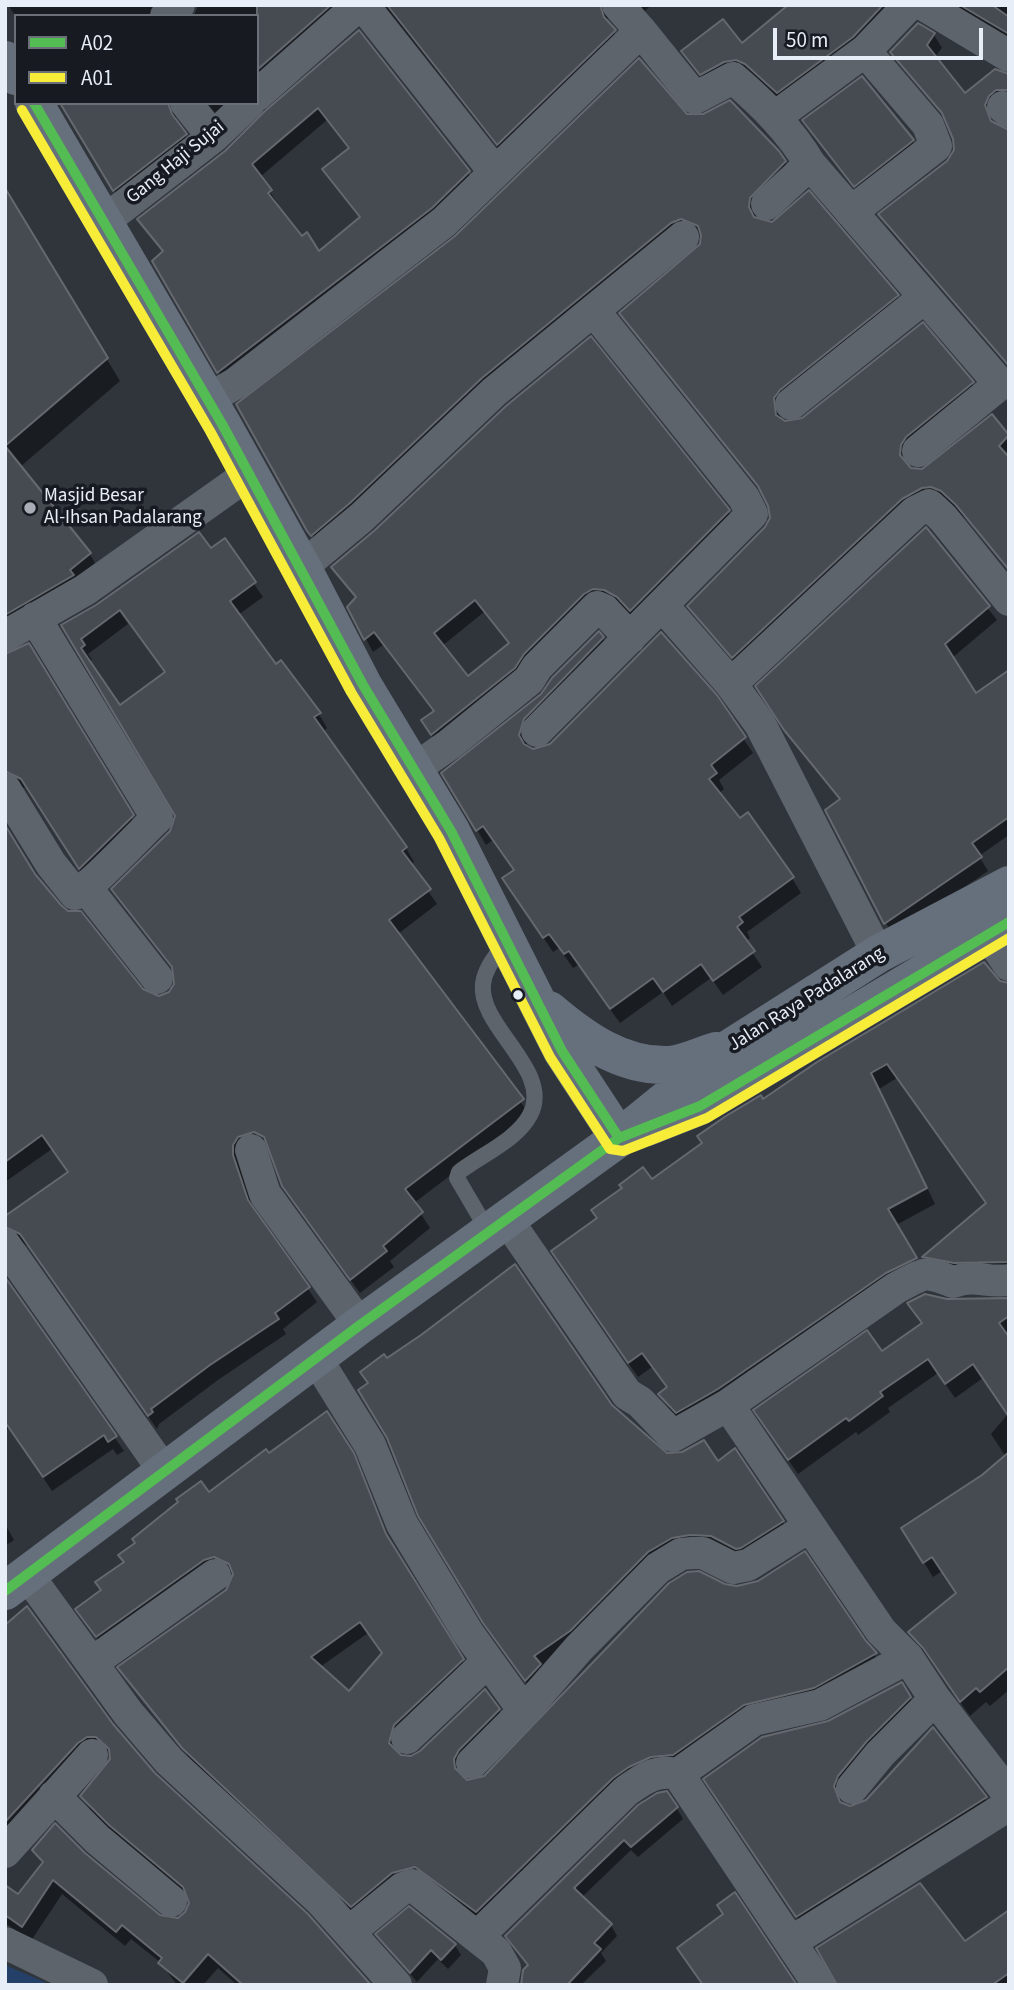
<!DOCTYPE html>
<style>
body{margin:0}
#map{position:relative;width:1014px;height:1990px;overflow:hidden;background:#30353c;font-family:"Source Sans 3",sans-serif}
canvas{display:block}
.frame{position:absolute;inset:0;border:7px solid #e8eef7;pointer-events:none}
.legend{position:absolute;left:14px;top:14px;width:245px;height:91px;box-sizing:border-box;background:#171b21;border:2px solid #6b6f77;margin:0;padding:9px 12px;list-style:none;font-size:21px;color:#e8eef7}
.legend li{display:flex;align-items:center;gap:14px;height:35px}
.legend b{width:35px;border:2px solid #6b6f77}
.scale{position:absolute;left:773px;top:28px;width:210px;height:32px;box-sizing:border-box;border:4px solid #e8eef7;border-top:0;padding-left:9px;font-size:21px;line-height:24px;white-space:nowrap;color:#e8eef7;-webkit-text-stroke:5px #171b21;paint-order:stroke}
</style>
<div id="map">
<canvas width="1014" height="1990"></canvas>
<div class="frame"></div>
<ul class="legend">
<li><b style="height:9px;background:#53bc53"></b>A02</li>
<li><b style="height:9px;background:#f7ed38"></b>A01</li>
</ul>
<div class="scale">50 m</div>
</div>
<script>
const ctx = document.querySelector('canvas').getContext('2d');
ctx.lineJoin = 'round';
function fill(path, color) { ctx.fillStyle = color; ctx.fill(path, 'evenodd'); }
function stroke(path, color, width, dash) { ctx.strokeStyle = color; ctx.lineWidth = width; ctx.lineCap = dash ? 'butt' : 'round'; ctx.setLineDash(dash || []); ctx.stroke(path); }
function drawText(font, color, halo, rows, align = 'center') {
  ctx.font = font + ' "Source Sans 3",sans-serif'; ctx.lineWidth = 7; ctx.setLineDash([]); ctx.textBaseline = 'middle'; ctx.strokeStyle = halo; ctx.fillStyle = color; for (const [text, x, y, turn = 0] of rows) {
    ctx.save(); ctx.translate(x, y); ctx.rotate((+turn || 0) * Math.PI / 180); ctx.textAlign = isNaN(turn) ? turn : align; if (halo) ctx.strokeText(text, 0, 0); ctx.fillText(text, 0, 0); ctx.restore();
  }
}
const green = new Path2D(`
 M5 1965 51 1985H5Z`);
const shadow = new Path2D(`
 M8 5H175L164 16 16 17Z
 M198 5H355L257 93V16H194Z
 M384 5H615L608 15 607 22 622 45 506 158Z
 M638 5H651L645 11Z
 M787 5H903L785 105 709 87 683 52 742 45Z
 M948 5H1009V42Z
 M918 25 934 35 942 48 935 57 965 95 1009 76V103L996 108 991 119 993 124 1009 131V368L888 228 880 215 949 162 956 151 948 122 892 52Z
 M359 32 477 185 226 385 154 261 164 253 139 219 226 153ZM327 120 350 150 324 170 361 219 319 254 276 206 278 204 260 177Z
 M61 103H182L175 120 194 149 122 204Z
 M206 103H246L224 123Z
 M686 116 785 162 792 175 756 212V219L897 296 905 309 786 403 780 419 793 424 972 383 980 396 913 451 907 466 920 471 992 417 1009 438V572L967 520 951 505 939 499 741 670 689 606 766 528 772 516 763 494 621 313 702 243 703 236 698 232 679 236 320 548 238 405Z
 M804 121 913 141 918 151 861 195Z
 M5 191 120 381 20 467 90 554 102 576 5 647Z
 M728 511 736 525 639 624 627 611 614 604 440 748 431 734 434 712 383 645 373 652 349 607 356 599 333 567ZM484 612 510 645 468 678 442 646Z
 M926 530 997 620 952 658 975 695 1009 672V835L979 856 988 871 893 936 827 810 840 801 793 743 765 700Z
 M224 541 263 597 238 615 275 667 319 714 327 728 323 732 406 848 414 862 410 865 437 904 398 934 530 1115 414 1203 430 1228 390 1261 394 1267 360 1293 292 1201 270 1150 264 1146 241 1161 254 1211 317 1302 283 1329 286 1334 218 1380 159 1424 157 1429 31 1249 22 1242 5 1244V1212L8 1216 69 1174 52 1149 5 1182V1041L34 875 59 907 141 991 159 998 169 994 176 986 174 971 113 890 171 832 177 816 63 626ZM117 608H121L172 678 119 708 89 662 92 660 88 654 128 624Z
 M603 638 611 653 527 741V747L541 751 715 697 753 753 719 780 724 789 718 794 792 878 801 893 747 932 750 938 745 942 762 967 723 995 711 978 672 1006 663 992 620 1023 578 965 573 968 559 948 553 952 504 879 515 871 493 840 486 845 444 773 542 695Z
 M5 655 141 831 88 882 25 788 13 785 5 788Z
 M999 983 1009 985V1277L933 1272 925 1257 987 1205 897 1078 879 1089 935 1204 896 1225 925 1273 686 1427 669 1409 660 1394 668 1389 652 1367 638 1377 562 1266 652 1182 763 1101Z
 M5 1280 124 1451 117 1455 113 1449 52 1491 10 1428 5 1431Z
 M1009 1299V1690L990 1706 986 1702 970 1716 910 1632 957 1594 942 1571 933 1577 912 1543 1006 1457 991 1434 1008 1414 983 1378 955 1398 938 1373 888 1408 890 1412 858 1435 856 1432 798 1474 764 1425 922 1325 909 1304Z
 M386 1361 611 1406 666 1455 718 1463 783 1522 790 1535 749 1560 680 1551 534 1693 493 1636 369 1384Z
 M269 1455 360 1467 391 1545 469 1671 400 1737 396 1752 400 1757 411 1758 499 1710 505 1722 460 1772 466 1782 864 1642 883 1666 680 1766 483 1923 422 1878 358 1918 191 1760 120 1668 227 1591 235 1574 222 1568 104 1648 84 1621 125 1563 208 1494ZM368 1633 383 1654 349 1694 320 1667Z
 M5 1524 14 1540 5 1546Z
 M5 1629 112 1725 154 1774 369 1985H237L218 1968 203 1985H177L160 1962 131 1939 125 1946 62 1894 31 1941 5 1923V1887L18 1896 43 1866 34 1850 84 1854 158 1917 177 1920 187 1913 190 1899 120 1841 91 1811 82 1796 112 1760 107 1752 5 1850Z
 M910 1698 917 1710 844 1789 840 1801 848 1808 980 1790 987 1802 804 1928 712 1791 829 1723Z
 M639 1807H676L683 1819 638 1857 631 1850 582 1897 611 1925 617 1936 601 1953 606 1961 581 1985H525L529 1967 507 1936Z
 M378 1935 455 1945 461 1955 448 1969 438 1959 417 1982Z
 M1009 1938V1985H839L968 1949Z`);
const building = new Path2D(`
 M257 5H331L257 70Z
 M387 5H600L604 17 616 30 497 145Z
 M788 5H883L853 37 777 93 745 64 736 60 724 62 700 75 681 51 723 19 742 43Z
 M960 5H992L1009 17V34Z
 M918 23 935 33 927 45 965 93 995 69 1009 74V90H996L989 96 985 105 991 121 1009 130V366L878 214 947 161 954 150 953 139 942 113 890 52Z
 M359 30 470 171 432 208 217 373 152 261 163 251 137 219 225 151 265 111ZM318 108 349 148 322 169 360 217 319 251 307 232 302 236 268 193 272 190 252 164Z
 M639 58 687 114H703L730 100 779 151 786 161 750 198 749 207 754 217 772 222 809 190 899 295 780 390 774 398 776 415 785 421 802 418 923 322 974 382 906 437 901 445 900 455 911 468 922 469 992 414 1009 435 999 446 1009 457V570L956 505 941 491 931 487 922 488 902 499 732 658 687 606 765 527 770 518 768 506 758 486 619 313 700 244 701 235 698 226 681 219 671 223 482 378 350 503 311 536 307 531 236 404 455 236Z
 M862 76 914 140 854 187 802 120Z
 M60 103H168L172 114 187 134 113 191Z
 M5 188 108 358 5 446Z
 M591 336 730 510 630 611 617 597 604 590 593 589 584 594 524 654 515 668 431 735 421 720 434 711 374 632 364 640 347 607 356 597 331 567 375 530 506 406ZM475 600 509 643 468 676 434 633Z
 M5 446 91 553 70 570 74 575 5 615Z
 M926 527 990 606 945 644 976 693 1009 670V817L972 843 982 857 884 924 825 810 840 799 784 730 755 686Z
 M199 532 211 548 225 538 256 582 230 601 276 664 281 660 321 713 314 717 407 847 402 851 431 889 389 920 524 1099 405 1189 423 1212 383 1246 387 1251 350 1280 282 1186 264 1137 254 1132 238 1137 233 1145V1155L248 1200 310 1287 275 1313 279 1319 210 1365 151 1409 153 1412 148 1416 20 1234 5 1227V1216L68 1172 42 1135 5 1162V825L35 874 61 905 68 911H81L143 989 159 996 169 992 174 984 172 967 111 889 170 831 175 816 61 625 96 605ZM120 610 165 672 120 705 81 648 85 645 81 639Z
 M599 631 604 637 524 719 519 735 524 744 533 749 550 744 661 632 717 695 746 737 711 765 717 773 709 779 740 818 748 812 794 877 739 917 743 922 737 927 755 951 713 981 701 964 663 992 653 978 610 1009 569 951 564 954 549 934 543 938 502 878 514 870 483 826 476 831 441 773 541 694 552 678Z
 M29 643 134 815 79 869 21 779 5 771V654Z
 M984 962 1000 981 1009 983V1262L954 1263 922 1257 986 1203 887 1064 871 1073 927 1188 888 1209 917 1258 886 1273 718 1389 676 1413 658 1394 667 1387 642 1353 628 1363 551 1251 597 1218 591 1210 622 1188 619 1185 643 1167 652 1179 702 1143 697 1136 726 1116 761 1095 763 1099 817 1062Z
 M515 1264 612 1405 667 1453 682 1452 704 1440 718 1461 735 1448 784 1521 741 1548 736 1549 711 1536 690 1535 672 1538 648 1552 570 1631 534 1656 541 1664 525 1681 483 1623 418 1516 387 1438 358 1390 368 1383 360 1372 384 1354 387 1358 421 1335Z
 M5 1277 117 1436 108 1442 104 1435 43 1477 5 1422Z
 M925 1294 947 1299 1009 1298V1316L999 1323 1009 1337V1417L973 1364 945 1384 928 1359 880 1392 883 1396 849 1421 846 1418 788 1460 753 1410 867 1330 882 1351 922 1323 907 1303Z
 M327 1411 354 1453 386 1534 464 1659 394 1725 389 1743 401 1755 411 1756 420 1751 485 1689 500 1709 459 1750 454 1759 455 1768 467 1780 484 1776 669 1583 687 1572 699 1571 725 1584 737 1586 758 1581 805 1551 866 1641 877 1653 814 1688 744 1705 673 1755 651 1757 629 1767 613 1778 476 1912 415 1867 392 1873 351 1907 182 1748 117 1667 226 1590 233 1574 229 1564 214 1557 204 1560 96 1637 75 1609 101 1590 95 1582 124 1562 118 1555 135 1543 132 1539 178 1502 176 1499 201 1481 209 1492 266 1449 269 1453ZM360 1622 382 1653 349 1691 311 1657Z
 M1009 1452V1667L980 1692 976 1688 960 1702 923 1648 908 1632 956 1593 932 1557 923 1563 901 1528 982 1475Z
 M27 1606 113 1724 155 1773 308 1914 371 1985H243L208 1954 183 1983 158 1963 162 1958 122 1925 116 1932 53 1880 22 1927 5 1915V1885L18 1894 43 1862 32 1850 55 1823 85 1853 160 1915 178 1918 185 1912 189 1903 183 1887 109 1825 80 1796 110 1759 109 1749 96 1737H87L78 1743 5 1822V1625Z
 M902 1682 911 1697 867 1741 838 1776 834 1786 840 1802 850 1806 866 1800 933 1727 987 1797 796 1917 703 1779 762 1737 828 1721Z
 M667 1791 678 1807 631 1847 624 1840 574 1888 612 1924 594 1943 601 1949 567 1985H521L523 1970 528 1965 505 1936 638 1805 657 1793Z
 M920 1883 965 1941 1009 1910V1973L992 1985H837L816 1948Z
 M735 1892 797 1985H703L677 1948 723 1914 717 1905Z
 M409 1906 456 1944 441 1960 431 1950 410 1973 375 1934Z`);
const service = new Path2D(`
 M488 1231 457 1178 459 1172C481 1155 517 1140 530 1115 554 1071 478 1027 483 984 485 967 497 955 506 941`);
const minor = new Path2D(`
 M363 5 494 171
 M618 5 641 31
 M924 5 1009 56
 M166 16 179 5
 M257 95 359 5
 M186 103 213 137
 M1003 107 1009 112
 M775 117 865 51 909 5
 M810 164 1000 384 918 451
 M851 212 936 146 928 125 865 51
 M103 222 213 137 249 103
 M207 400 236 383 444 222 641 31 695 98 733 78C762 103 790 130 810 164L767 204
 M791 404 925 297
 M302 567 362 517 494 392 683 237
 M662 605 731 684 760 724 878 954
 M5 636 85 590 250 473
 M731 684 915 512 929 505 943 518 1009 600
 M537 731 752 514 744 498 594 311
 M413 770 450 744 529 680 537 667 597 607 604 610 630 638
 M5 789 51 864 75 894C85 893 144 830 157 818L35 618
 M87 889 157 978
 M988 934 1009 965
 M251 1150 265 1194 360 1325
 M506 1218 627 1394 640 1402 673 1436 728 1405 896 1288C926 1273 922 1270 953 1282 975 1274 986 1283 1009 1280
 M5 1245 164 1471
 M316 1358 370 1445 402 1524 468 1633 524 1711
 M728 1405 881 1631 908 1658 935 1699 1009 1795
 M27 1574 128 1713 169 1761 321 1901 396 1985
 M93 1662 215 1575
 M407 1738 487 1662
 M472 1763 524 1711 579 1648 658 1568 681 1554 692 1553H703L733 1568 748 1565 809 1527
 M678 1774 754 1720 820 1705 908 1658
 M852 1788 880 1754 935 1699
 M54 1796 97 1839 171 1901
 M5 1852 92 1755
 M349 1932 403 1888 412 1885 477 1937
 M791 1942 1009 1805
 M5 1943 92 1985
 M502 1985 505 1968 496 1952 477 1937 626 1791C643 1779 656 1769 678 1774L819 1985`);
const trunk = new Path2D(`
 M5 60 16 76
 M34 103 222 424 302 567 363 685 451 831 562 1051 619 1138
 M549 1010C583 1039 622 1067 669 1065 684 1064 702 1055 716 1051
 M647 1127 700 1106 1009 922
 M5 1591 360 1325 619 1138 730 1048 878 954 1009 885`);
const bus1 = new Path2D(`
 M34 103 222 424 363 685 451 831 562 1051 619 1138
 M5 1591 360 1325 619 1138 700 1106 1009 922`);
const bus2 = new Path2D(`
 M22 110 210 431 351 692 439 838 550 1057 610 1149 623 1151 707 1118 1009 938`);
const markers = [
 [30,508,7,"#a8adb6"],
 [518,995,6,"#e8eef7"]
];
const streetNames = [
 ["Gang Haji Sujai",176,163,-39],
 ["Jalan Raya Padalarang",807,1000,-32]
];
const poiNames = [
 ["Masjid Besar",44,497],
 ["Al-Ihsan Padalarang",44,519]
];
fill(green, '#244069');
fill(shadow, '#0007');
fill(building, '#464b51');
stroke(building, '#65696f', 2);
stroke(service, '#5d646c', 16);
stroke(minor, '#5d646c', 32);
stroke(trunk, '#666f7c', 38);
stroke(bus1, '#53bc53', 10);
stroke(bus2, '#f7ed38', 10);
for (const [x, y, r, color] of markers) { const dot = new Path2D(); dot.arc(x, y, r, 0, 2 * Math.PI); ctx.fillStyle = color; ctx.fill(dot); stroke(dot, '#171b21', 2.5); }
drawText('19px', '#e8eef7', '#171b21', streetNames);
drawText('19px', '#e8eef7', '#171b21', poiNames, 'left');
</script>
